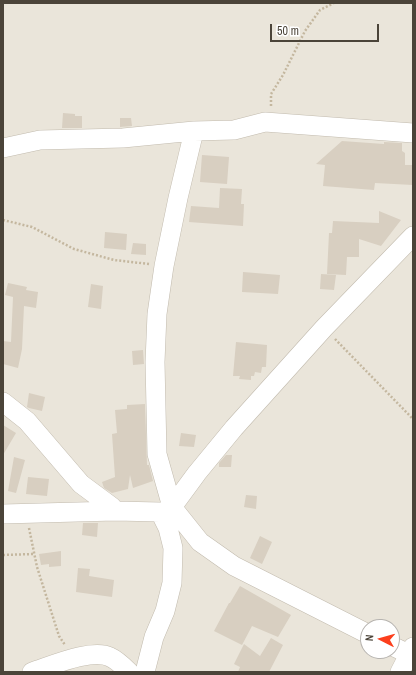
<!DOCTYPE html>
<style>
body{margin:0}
#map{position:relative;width:416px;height:675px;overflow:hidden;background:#f6f3ec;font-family:"Archivo Narrow",sans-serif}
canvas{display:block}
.frame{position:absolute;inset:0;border:4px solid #4b4439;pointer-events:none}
.north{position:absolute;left:360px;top:619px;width:40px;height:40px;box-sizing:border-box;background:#fff;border:1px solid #b7b4b0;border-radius:50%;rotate:276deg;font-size:11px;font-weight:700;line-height:16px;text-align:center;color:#4b4439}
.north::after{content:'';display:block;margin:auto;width:14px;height:18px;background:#fc3f1d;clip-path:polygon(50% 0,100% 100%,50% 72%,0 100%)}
.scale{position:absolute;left:270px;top:24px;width:109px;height:18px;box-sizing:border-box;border:2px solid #4b4439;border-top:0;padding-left:5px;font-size:12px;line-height:14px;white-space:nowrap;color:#4b4439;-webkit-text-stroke:3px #fff;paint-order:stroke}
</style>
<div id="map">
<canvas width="416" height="675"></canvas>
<div class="frame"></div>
<div class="north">N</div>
<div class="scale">50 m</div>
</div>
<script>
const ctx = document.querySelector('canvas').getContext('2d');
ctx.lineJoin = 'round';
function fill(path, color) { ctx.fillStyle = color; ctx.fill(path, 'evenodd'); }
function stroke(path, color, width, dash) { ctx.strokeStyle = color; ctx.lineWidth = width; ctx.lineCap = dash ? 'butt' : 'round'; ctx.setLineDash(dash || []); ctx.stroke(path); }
const residential = new Path2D(`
 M3 3H413V672H3ZM368 627H392V651H368Z`);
const building = new Path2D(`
 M63 113 75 114V116H82V128H62Z
 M120 118H131L132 126 120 127Z
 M342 141 384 144V142L402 143V151L405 153V165H413V185L375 183 374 190 323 186 325 165 316 164Z
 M202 155 229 157 227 184 200 182Z
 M220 188 242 189 241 204H244L243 226 189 222 191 206 219 208Z
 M379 211 401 220 381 246 359 239V257H347L346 275 327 274 329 233H332L333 221 379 223Z
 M105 232 127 234 126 250 104 248Z
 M133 243 146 244V255L131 254Z
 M243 272 280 275 278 294 242 292Z
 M321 274 336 275 334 290 320 289Z
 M8 283 27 287 26 290 38 292 36 308 24 306 22 349 18 368 3 364V341L11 342 13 297 5 295Z
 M91 284 103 286 101 309 88 307Z
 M236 342 267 345 266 367H262L261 373 255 372 254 376H251V380L239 379 240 376H233Z
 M143 350 144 364 133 365 132 351Z
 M29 393 45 397 42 411 29 408 27 407Z
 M145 404 147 465H149L153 481 133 488 130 475 128 489 112 493 104 488 102 482 115 477 112 434 117 433 115 410 127 409V405Z
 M3 425 16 433 3 455Z
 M181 433 196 435 194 447 179 446Z
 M226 455H232L231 467H219V463Z
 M14 457 25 460 16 493 8 491Z
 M28 477 49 479 47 496 26 494Z
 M246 495 257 496 256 509 244 507Z
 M83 523H98L97 537 82 535Z
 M260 536 272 542 262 564 250 558Z
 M61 551V566L49 567V564L41 565 39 554Z
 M78 568 90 569 89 576 114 580 112 597 76 592Z
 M240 586 291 615 278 637 252 626 242 645 214 631 229 603H230Z
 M271 638 283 645 269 672H238L240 667 234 664 244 644 260 656Z`);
const path = new Path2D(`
 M271 106V94L283 75 305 31 320 10 334 3
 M3 220 32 227 74 249 114 260 149 264
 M335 339 413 419
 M29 528 37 567 59 636 65 645
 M3 555 33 554`);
const minor = new Path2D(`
 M194 131 178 198 164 266 157 314 155 362 157 454 172 507 200 542 234 566 368 634
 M3 148 40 140 123 138 194 131 234 130 265 122 413 133
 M3 402 27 421 81 484 112 507 115 511
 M3 514 115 511 160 512 166 511 172 507 197 473 234 428 324 328 413 236
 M392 646 413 656
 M32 672C51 666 92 648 110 657 117 660 123 666 129 672
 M145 672 154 637 165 611 172 583 173 548 168 528 160 512
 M400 672 413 647`);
fill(residential, '#eae5da');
fill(building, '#d8cfc1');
stroke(minor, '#c2bbae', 20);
stroke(path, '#c4b79f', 2.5, [2, 2]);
stroke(minor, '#fff', 19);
</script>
